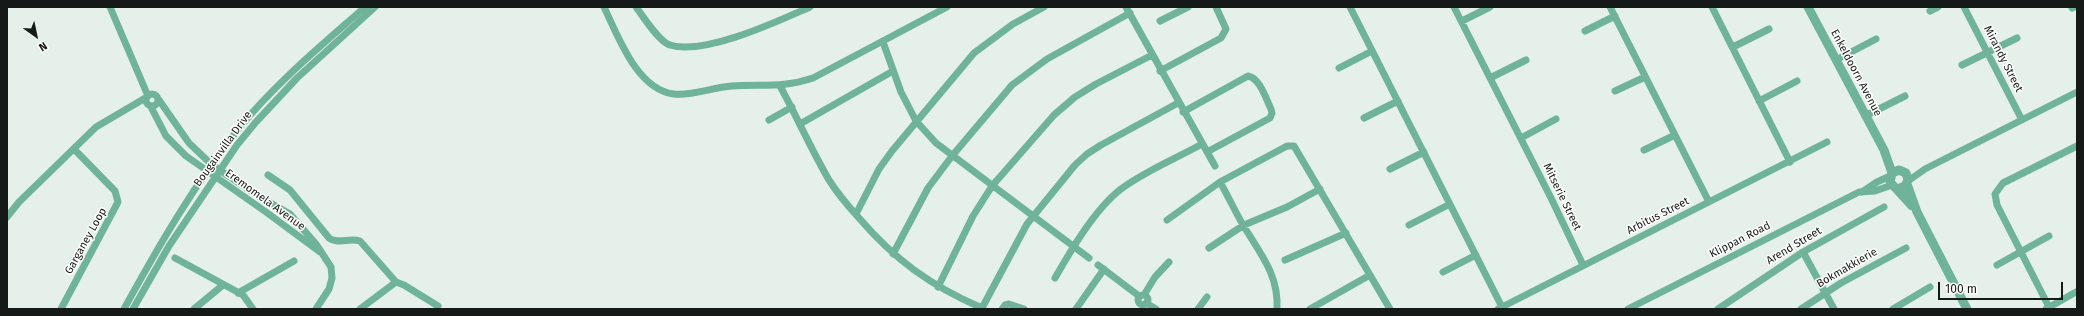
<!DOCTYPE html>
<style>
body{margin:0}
#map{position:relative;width:2084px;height:316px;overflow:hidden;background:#e5f0eb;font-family:"Fira Sans",sans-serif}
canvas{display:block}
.frame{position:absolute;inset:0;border:8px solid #151917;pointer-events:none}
.north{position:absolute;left:16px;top:16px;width:40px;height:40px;-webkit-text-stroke:3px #fff;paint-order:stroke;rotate:147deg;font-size:11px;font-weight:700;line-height:16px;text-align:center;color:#151917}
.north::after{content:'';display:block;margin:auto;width:14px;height:18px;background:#151917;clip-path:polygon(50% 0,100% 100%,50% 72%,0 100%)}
.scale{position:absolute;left:1938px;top:282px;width:125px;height:18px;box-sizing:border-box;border:2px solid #151917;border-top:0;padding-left:5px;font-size:12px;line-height:14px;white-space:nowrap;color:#151917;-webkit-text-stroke:3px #fff;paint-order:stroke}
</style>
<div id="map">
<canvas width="2084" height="316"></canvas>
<div class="frame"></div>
<div class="north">N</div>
<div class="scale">100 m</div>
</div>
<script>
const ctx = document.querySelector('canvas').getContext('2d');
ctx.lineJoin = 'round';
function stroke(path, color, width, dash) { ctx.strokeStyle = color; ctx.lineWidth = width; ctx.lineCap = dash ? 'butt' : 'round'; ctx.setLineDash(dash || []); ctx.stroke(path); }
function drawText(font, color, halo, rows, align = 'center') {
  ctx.font = font + ' "Fira Sans",sans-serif'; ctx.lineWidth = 3; ctx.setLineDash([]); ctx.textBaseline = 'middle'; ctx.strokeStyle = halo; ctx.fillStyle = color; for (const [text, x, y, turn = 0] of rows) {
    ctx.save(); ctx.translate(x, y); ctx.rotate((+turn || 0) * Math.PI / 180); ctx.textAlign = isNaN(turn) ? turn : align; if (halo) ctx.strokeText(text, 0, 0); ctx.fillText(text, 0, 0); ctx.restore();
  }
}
const minor = new Path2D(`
 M110 7 148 96
 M604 7C618 36 637 90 674 94 693 96 713 87 732 86 762 84 784 88 813 78L947 7
 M636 7C643 16 659 42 670 45 704 56 778 21 810 7
 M1126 7 1215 166
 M1350 7 1502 307
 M1454 7 1551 198 1583 265
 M1610 7 1709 202
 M1712 7 1790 162
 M1964 7 2022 120
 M2072 8 2074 7
 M1930 11 1938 7
 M1160 21 1188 7
 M1462 21 1490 7
 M1585 31 1615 16
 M883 42 901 92 916 121 936 143 1089 258
 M1733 47 1769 29
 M1836 60 1876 39
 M1962 65 2017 38
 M1339 68 1372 51
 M1160 71 1221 38 1226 29 1216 7
 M1490 78 1526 60
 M780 86C797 117 811 149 829 180 838 194 848 206 859 218 895 260 931 286 982 308L1027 224 1075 165 1087 154 1101 145 1178 103
 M1615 91 1645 77
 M146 100a6 6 0 1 1 12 0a6 6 0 1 1-12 0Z
 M159 100 189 143 212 165 260 197 290 214 316 244 331 267 332 278 329 289 316 309
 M1759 101 1797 81
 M151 107 166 136 186 156 266 212 320 252
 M1183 112 1248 76C1260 78 1266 99 1271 109L1272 113 1270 118 1207 152
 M1865 116 1905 96
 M1364 118 1398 101
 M769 120 792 107
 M800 124 893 71
 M1521 138 1556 119
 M1644 150 1675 135
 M1390 169 1424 152
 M268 175 290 190 329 238C338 245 349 237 360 241L396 282 404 285 438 306
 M1908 181 1925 169 2077 92
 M1220 182C1228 196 1235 211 1243 225 1260 253 1279 275 1277 309
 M1862 192 1877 182 1890 176
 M856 214 879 169 892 151 974 53 1013 24 1044 7
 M7 217 19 202 96 127 147 97
 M1167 220 1220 182 1287 146H1294L1390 309
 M1409 225 1450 204
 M1209 248 1244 225 1287 207 1320 189
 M1803 252 1834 309
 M893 254 928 188 952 156 1012 85 1047 59 1130 13
 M175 258 243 295 253 309
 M1285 260 1346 233
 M1098 265 1139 296
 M1997 265 2049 236
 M1443 272 1476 255
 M1055 278C1071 250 1095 209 1121 189 1145 171 1175 159 1202 144
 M938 287 973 216 992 186 1054 115 1075 97 1096 84 1152 55
 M238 293 294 261
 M1138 300a5 5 0 1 1 10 0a5 5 0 1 1-10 0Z
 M1144 295 1155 277 1169 262
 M1146 303 1156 309
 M61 309 118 202 115 191 74 149
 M124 309C158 247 195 183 240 127 276 83 322 45 365 7
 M133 309 169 246 237 145 256 122 297 78 375 7
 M194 309 223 285
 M360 309 396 282
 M1002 309 1005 305 1009 304 1024 309
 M1076 309 1104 269
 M1198 309 1207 297
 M1310 309 1370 275
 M1498 309 1827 142
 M1628 309 1859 192 1875 191 1892 185
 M1718 309 1803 252 1884 207
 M1801 309 1841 283 1906 248
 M1893 309 1930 287
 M2046 309 2076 292
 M2050 309 1997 205 1995 194 2003 183 2077 146`);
const tertiary = new Path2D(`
 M1808 7 1884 150 1892 173
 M1907 184 1917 212 1967 309
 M1898 189 1905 186 1908 180 1906 173 1899 170 1892 173 1890 182 1912 206`);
const streetNames = [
 ["Mirandy Street",2003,59,63],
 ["Enkeldoorn Avenue",1856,73,62],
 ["Bougainvilla Drive",223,149,-54],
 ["Mitserie Street",1562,197,64],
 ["Eremomela Avenue",265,200,36],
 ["Arbitus Street",1658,216,-27],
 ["Klippan Road",1740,240,-27],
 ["Garganey Loop",86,241,-61],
 ["Arend Street",1794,246,-31],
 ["Bokmakkierie",1847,268,-30]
];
stroke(minor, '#6fb39a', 7);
stroke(tertiary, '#6fb39a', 9);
drawText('11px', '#151917', '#fff', streetNames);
</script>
